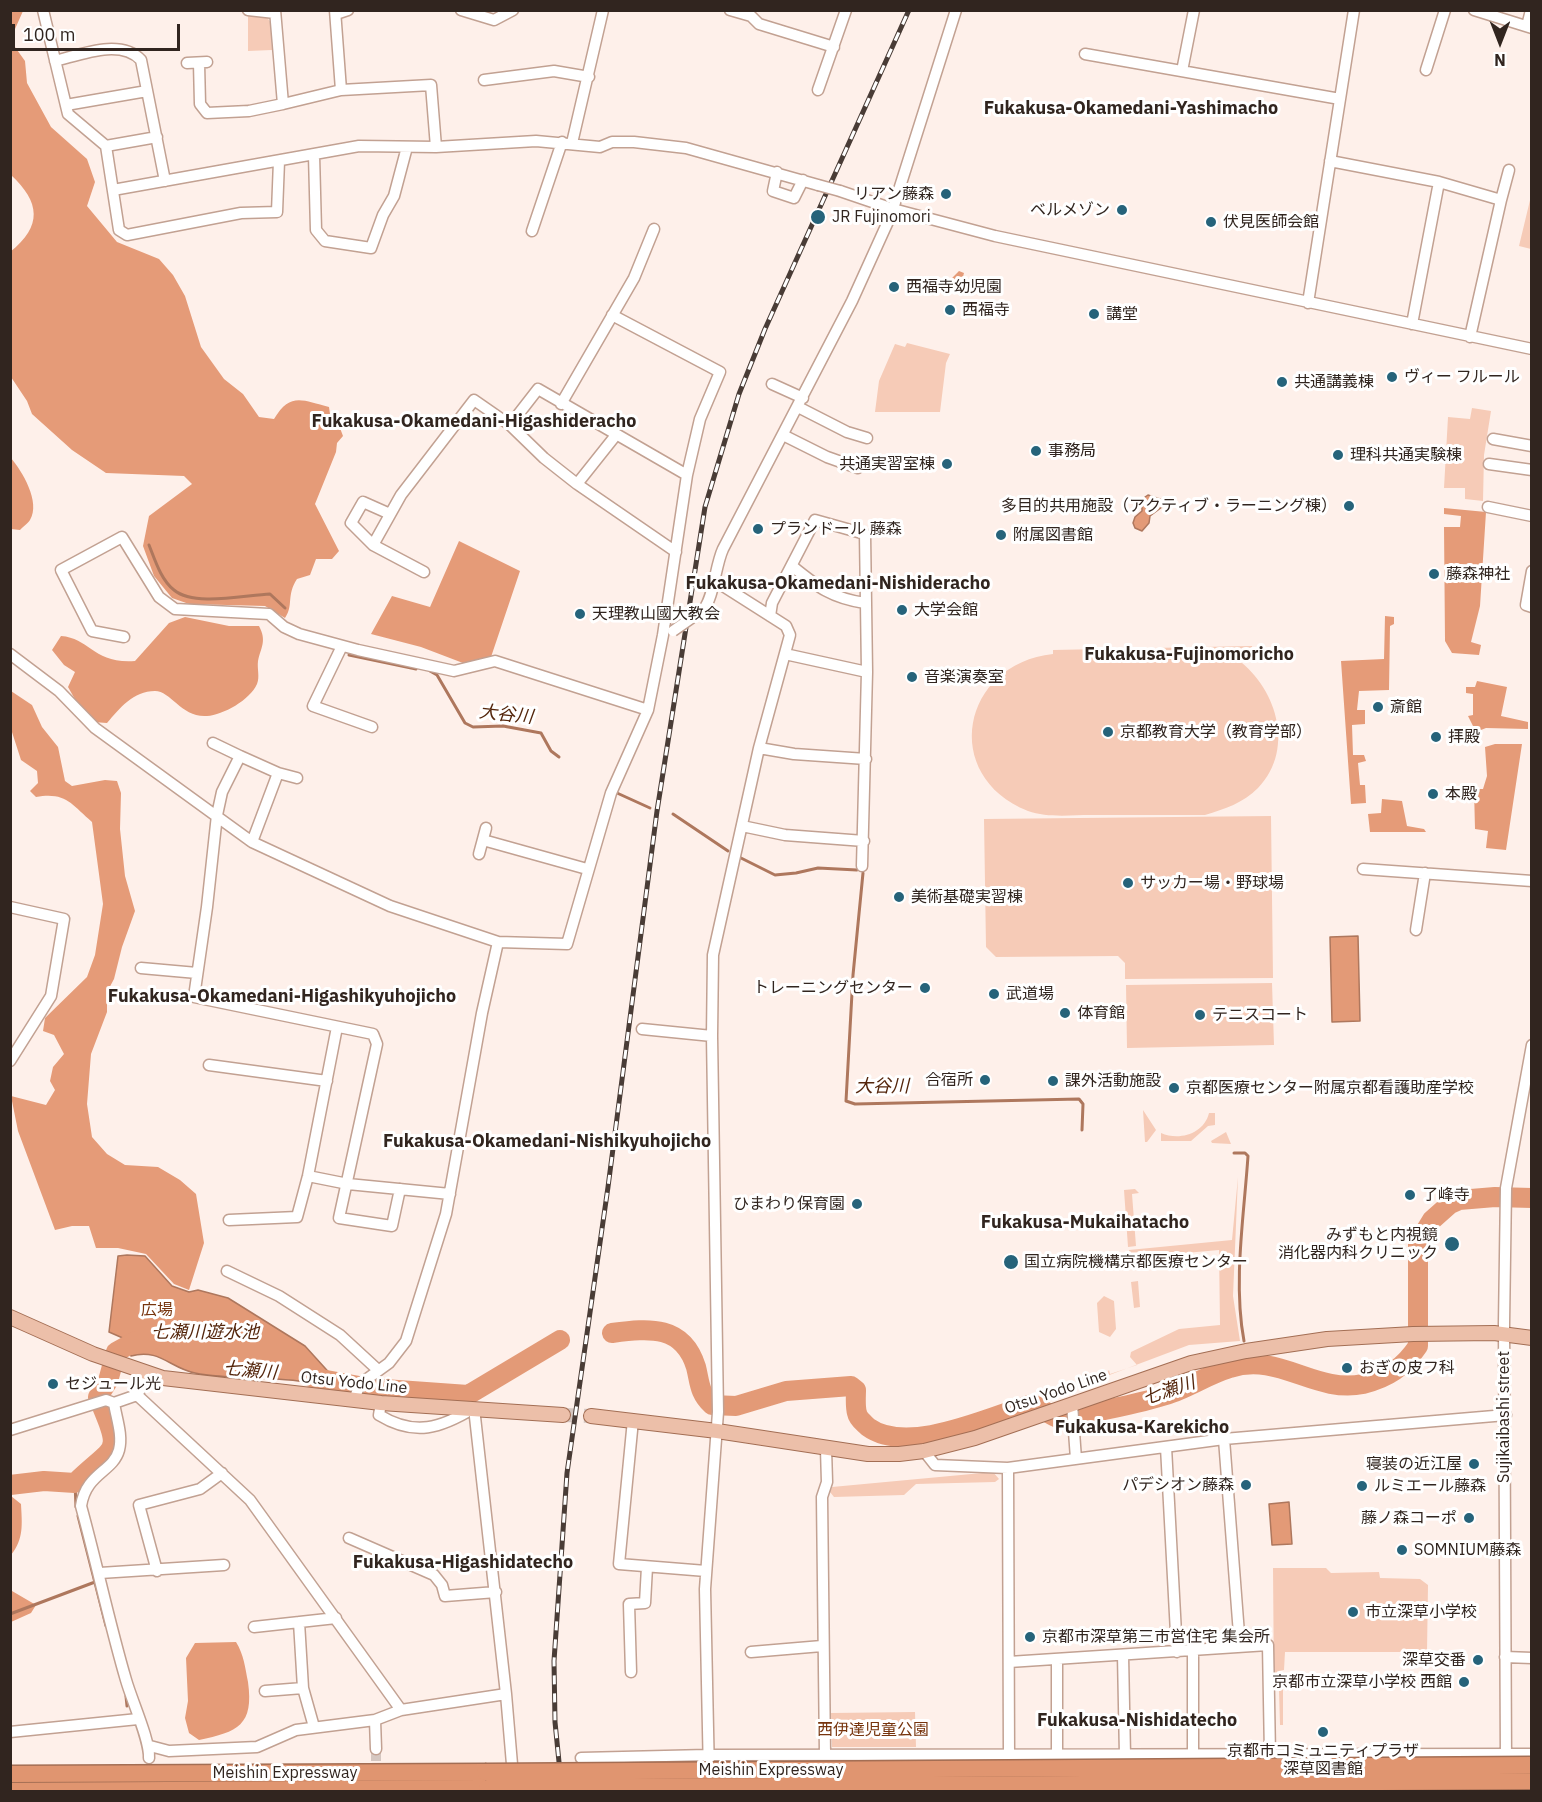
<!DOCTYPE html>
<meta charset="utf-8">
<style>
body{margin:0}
#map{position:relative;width:1542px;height:1802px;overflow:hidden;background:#fef0ea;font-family:"IBM Plex Sans",sans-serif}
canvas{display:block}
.frame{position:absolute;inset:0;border:12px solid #31251f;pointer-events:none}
.north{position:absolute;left:1470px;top:12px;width:60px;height:60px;-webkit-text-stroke:4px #fff;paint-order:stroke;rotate:180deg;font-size:16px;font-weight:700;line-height:24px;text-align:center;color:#31251f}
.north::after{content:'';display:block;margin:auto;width:21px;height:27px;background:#31251f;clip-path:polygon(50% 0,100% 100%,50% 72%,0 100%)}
.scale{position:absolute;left:12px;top:24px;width:168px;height:27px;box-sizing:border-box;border:3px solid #31251f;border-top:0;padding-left:8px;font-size:18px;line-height:21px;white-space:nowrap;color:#31251f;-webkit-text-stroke:4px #fff;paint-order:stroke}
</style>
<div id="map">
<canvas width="1542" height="1802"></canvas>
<div class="frame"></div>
<div class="north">N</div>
<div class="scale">100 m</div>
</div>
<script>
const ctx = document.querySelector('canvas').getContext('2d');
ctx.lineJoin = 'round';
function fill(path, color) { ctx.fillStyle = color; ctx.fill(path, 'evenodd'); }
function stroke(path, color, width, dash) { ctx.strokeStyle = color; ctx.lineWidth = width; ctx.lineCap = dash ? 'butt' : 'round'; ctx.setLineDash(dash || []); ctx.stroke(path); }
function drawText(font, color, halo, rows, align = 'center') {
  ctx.font = font + ' "IBM Plex Sans","Noto Sans JP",sans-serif'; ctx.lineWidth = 6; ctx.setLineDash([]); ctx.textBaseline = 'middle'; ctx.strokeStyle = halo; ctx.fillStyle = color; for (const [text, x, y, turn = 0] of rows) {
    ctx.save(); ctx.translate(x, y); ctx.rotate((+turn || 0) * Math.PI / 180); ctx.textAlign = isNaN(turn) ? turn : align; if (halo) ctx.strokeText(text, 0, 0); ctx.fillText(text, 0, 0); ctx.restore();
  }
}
const green = new Path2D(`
 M248 14 266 16 271 23 272 50 248 51Z
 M1531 196 1532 249H1531L1519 246Z
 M907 343 950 354 946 363 940 412H875L879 381 895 344 905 347Z
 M1472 408 1491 411 1484 455 1483 501 1465 499V488H1444L1448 417 1470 419Z
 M1252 646 1253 655 1234 657C1275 684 1297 748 1258 788 1243 803 1225 809 1205 815 1167 815 1129 815 1091 815 1071 815 1047 818 1028 811 940 776 961 664 1053 654V650Z
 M1271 816 1273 978 1125 979V963L1118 956 996 957 986 947 984 819Z
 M1272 983 1274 1045 1127 1048 1126 985Z
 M1143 1110 1156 1130 1147 1142H1145Z
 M1209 1113H1215V1125L1208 1126 1191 1141H1161V1133C1179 1141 1204 1134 1209 1113Z
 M1226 1132 1231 1144 1212 1143 1211 1141Z
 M1238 1177 1233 1296 1240 1341 1189 1345 1104 1377 1109 1370 1110 1374 1137 1365 1130 1357 1131 1352 1179 1329 1220 1325 1219 1250 1129 1258V1250L1232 1240Z
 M1135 1189 1139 1193 1132 1194 1136 1246 1128 1247 1124 1190Z
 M1138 1281 1140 1307 1134 1308 1131 1282Z
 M1104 1296 1114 1301 1116 1329 1110 1337 1099 1332 1097 1303Z
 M993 1472 999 1479 995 1482 916 1484 904 1495 834 1497 830 1492 832 1487Z
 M1273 1568H1326L1331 1573 1379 1572 1380 1578 1420 1579 1428 1585 1427 1652H1285L1284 1670 1279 1671 1280 1687H1283V1725H1280L1279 1690 1274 1689Z
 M915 1712 916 1747H832L831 1713Z`);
const forest = new Path2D(`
 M11 11H23L15 29V47L25 61 27 83 51 127 87 159 95 182 87 206 117 242 159 259 173 275 185 296 201 347 224 379 243 394 259 417 274 419C290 392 302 400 329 407L331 421 340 428 343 436 337 443 336 452 315 504 339 551 332 559H316L310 575 297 579C286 596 294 605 285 618L265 606 189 604 172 598 154 576 143 546 149 516 192 484 184 476 106 473 72 450 32 414 27 401 11 377 10 252C43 226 40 202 11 175Z
 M959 271 964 273 960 288 946 284Z
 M11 458C22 471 41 502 30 520 28 523 23 527 20 530L11 529Z
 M1444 508 1486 512 1480 606 1471 642 1481 645 1479 655 1452 653 1445 641 1444 527H1460L1461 516 1444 514Z
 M459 541 520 571 491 657 463 663 421 647 371 634 392 596 430 607Z
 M1385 616 1394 617V624L1390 626 1389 690 1359 691 1357 710H1365V724L1352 725 1353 755H1364L1366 761 1358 763 1360 785H1365L1366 803 1351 804 1341 661 1384 659Z
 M185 617 229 626H259C267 641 261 647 258 661 257 669 260 677 257 684 250 700 223 715 207 716 182 718 171 691 155 691 133 691 120 708 107 723L93 722 80 708 68 687 75 672 64 665 52 650 61 636C90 638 93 664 135 661L169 623Z
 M1477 681 1507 687 1501 716 1528 722V729L1486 728 1476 732 1468 716 1473 715V694L1466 693V687H1475Z
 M11 691 32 705 42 727 58 747 65 781 72 786 105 780 117 781 121 793 120 829 125 876 135 911 122 947 114 979 107 992V1012L91 1054 87 1104 92 1137 107 1154 125 1165 158 1167 180 1180 196 1194 204 1243 189 1290 174 1284 146 1254 118 1248H96L89 1226H72L55 1230 18 1131 11 1096 46 1105 55 1090 50 1081 53 1067 64 1054 54 1035 43 1031 45 1018 87 977 95 955 103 904 92 822C71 804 66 792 36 797L30 791 38 783 37 771 21 760 11 729Z
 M1495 744H1522L1506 850 1486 848 1488 831 1475 829 1474 789H1483L1487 776 1485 747Z
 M1382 799 1402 801 1407 826 1424 829 1426 832H1370L1368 814 1381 813Z
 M11 1496 21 1504C22 1524 24 1539 11 1555Z
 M11 1586 12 1591 36 1605 31 1613 11 1622Z
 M236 1642C244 1655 245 1667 248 1682 254 1725 238 1732 199 1740L189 1733 185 1718 188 1701 186 1658 195 1643Z`);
const water = new Path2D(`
 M1148 495 1160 499 1162 507 1150 516 1149 523 1142 531 1135 528 1133 523 1135 517 1142 511V499Z
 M1358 936 1360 1021 1332 1022 1330 937Z
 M127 1255 145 1256 172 1286 189 1292 198 1290 228 1298 305 1346 334 1378 332 1389C288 1373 241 1382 195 1373 170 1368 159 1348 131 1356L125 1339 109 1332 118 1256Z
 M1289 1502 1292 1544 1272 1545 1269 1504Z`);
const stream = new Path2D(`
 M149 545C155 560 161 580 174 590 194 607 245 595 270 594L285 608
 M349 655 416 669
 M430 671 437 675 465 723 473 727 503 726 541 733 551 751 559 757
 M617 793 650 808
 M673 814 728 851
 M741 858 775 875 796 873 818 868 857 870
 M863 873 853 975 846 1101 855 1104 1079 1099 1083 1104 1082 1130
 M1234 1153H1245L1248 1156C1244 1216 1233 1282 1244 1341
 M75 1483 76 1507
 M78 1516 106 1626
 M10 1614 95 1582
 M126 1696 127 1706`);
const river = new Path2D(`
 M612 1333C650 1328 683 1325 696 1367 700 1383 699 1393 712 1405L736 1406 786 1391 851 1386 856 1390C856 1397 855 1406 857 1413 858 1419 864 1423 868 1427 908 1456 989 1417 1032 1404 1041 1408 1051 1416 1060 1419 1070 1421 1086 1414 1096 1412 1121 1406 1148 1402 1172 1393 1191 1386 1210 1374 1230 1368 1279 1352 1315 1394 1363 1384 1388 1378 1404 1367 1418 1346V1243L1432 1220 1450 1204 1459 1200 1495 1197 1532 1198
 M310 1377 370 1388 468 1395 560 1340
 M10 1485 44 1481 75 1483C117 1442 123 1457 98 1397L108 1381 116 1352 136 1341H151`);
const minorTunnel = new Path2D(`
 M376 1776V1749`);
const majorTunnel = new Path2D(`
 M563 1415 591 1416`);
const minor = new Path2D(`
 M43 10 68 114 106 146 119 230 127 235 241 213 277 212 279 161
 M248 10 275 13
 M275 10 283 104 341 90 335 10
 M461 10 494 20 513 10
 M730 10 751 16 759 24 834 47
 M1474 10 1532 28
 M336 14 348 10
 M1527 26 1531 10
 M1085 54 1340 99
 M55 61C80 55 120 38 141 60L165 181
 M187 63 207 62
 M199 63 200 104 207 113 249 111 283 104
 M1426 70 1445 10
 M1182 71 1194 10
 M484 80 554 71 589 77
 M341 90 431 85 436 147
 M818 90 846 10
 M66 105 147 91
 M572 143 603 10
 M106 146 157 137
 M314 155 316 230 325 241 371 248 383 215 394 196 407 147
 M1330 161 1439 182 1501 200 1470 337
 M777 172 773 191 794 198 803 180
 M113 190 359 146 436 147 536 141 600 147 612 142H634L686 148 818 185
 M840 191 893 209 995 236 1532 349
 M1501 200 1509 170
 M532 231 562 142
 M1308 303 1354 10
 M1412 324 1439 182
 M772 384 803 398
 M561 404 634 278 654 229
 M798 407 847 432 867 438
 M510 425 538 389 687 475
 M783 435 827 457 858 468
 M1493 439 1532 446
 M1489 464 1532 470
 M577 484 616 435
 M1488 507 1532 516
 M390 514 363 502 351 523 373 545 424 572
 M373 545 401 495 474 400 510 425 544 458 577 484 676 552
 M792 566C818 587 831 598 865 603
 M1532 571 1526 605 1532 607
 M703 610C714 598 715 566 723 549L852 301 891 215 956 10
 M770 616 772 603 815 520 865 534 867 672 785 654
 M124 637 92 631 61 570 122 537 159 597 175 609 269 614 284 627 299 634 358 650 454 671 495 661 648 710
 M342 646 313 706 372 727
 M10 654 59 691 95 728 252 842 390 906 498 942
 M213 743 240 756
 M759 748 794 754 866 759
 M278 773 297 778
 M742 826 785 835 864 841
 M483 840 587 869
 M252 842 278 773 240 756 222 792 217 815 207 907 194 997 373 1034 377 1044 339 1218 392 1226 400 1189
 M479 854 486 828
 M862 866 867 672
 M1363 869 1532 881
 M10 907 64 919 51 996 10 1061
 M1416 930 1425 873
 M141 968 197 973
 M642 1029 712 1036
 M209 1065 327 1081
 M308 1176 348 1184 450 1194
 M229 1220 297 1217 308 1176 337 1027
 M227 1271 279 1296 340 1335 378 1370
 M137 1395 250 1500 401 1710
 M354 1400 360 1384 389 1363 406 1341 446 1214 482 1013 498 942 567 944 611 793 648 710 663 635 687 475 700 419 720 372 612 315
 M114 1403C116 1417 123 1435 119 1450 113 1472 86 1473 81 1506 97 1564 109 1622 126 1680 132 1701 150 1740 149 1758
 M381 1403 379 1415C415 1437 441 1428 474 1408L506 1694
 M1072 1404 1076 1459
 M633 1420 619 1564 706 1571
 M10 1430 106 1400 114 1403 137 1395 148 1375
 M1224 1439 1240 1647
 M1166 1447 1177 1652
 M924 1451 935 1465 1008 1468 1224 1439 1506 1415
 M1008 1468 1009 1756
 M349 1538 434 1575 442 1585 445 1596 496 1592
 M157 1571 139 1505 200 1489 222 1473
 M100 1573 224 1565
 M299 1622 303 1688 314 1727
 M254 1627 336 1618
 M751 1652 822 1646
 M1123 1655 1125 1756
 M1505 1657 1532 1658
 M1009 1662 1268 1645 1270 1755
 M631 1672 629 1604 645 1603 647 1567
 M265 1691 303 1688
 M375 1720 376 1749
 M10 1732 138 1719
 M150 1746 169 1751 257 1747 296 1730 375 1720 401 1710 506 1694 513 1776
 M825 1755 822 1497 827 1482 826 1449
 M1193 1756V1651
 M1057 1757V1659
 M581 1758 707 1755 1532 1754
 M1506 1761 1504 1324 1506 1188 1532 1045
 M709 1776 705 1589 718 1412 712 1036 713 955 759 748 790 635 786 626 720 584 715 578`);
const major = new Path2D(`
 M10 1317 93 1354 163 1378 381 1403 563 1415
 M591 1416 717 1431 868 1454H899L924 1451 975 1438 1191 1363 1246 1351 1327 1339 1413 1334 1494 1333 1532 1338`);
const highway = new Path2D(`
 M10 1774 485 1772
 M10 1791 487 1788`);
const rail = new Path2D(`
 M562 1792 555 1722 554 1661 567 1473 608 1187 657 811 705 507 739 394 765 329 909 10`);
const minorBridge = new Path2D(`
 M818 185 840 191
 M673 631 703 610`);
const highwayBridge = new Path2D(`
 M485 1772 1532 1765
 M487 1788 1532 1781`);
const markers = [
 [946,194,6,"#26637a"],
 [1122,210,6,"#26637a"],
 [818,217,8,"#26637a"],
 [1211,222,6,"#26637a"],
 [894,287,6,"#26637a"],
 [950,310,6,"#26637a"],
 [1094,314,6,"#26637a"],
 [1392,377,6,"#26637a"],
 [1282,382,6,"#26637a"],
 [1036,451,6,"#26637a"],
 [1338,455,6,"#26637a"],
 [947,464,6,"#26637a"],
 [1349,506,6,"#26637a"],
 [758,529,6,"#26637a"],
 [1001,535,6,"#26637a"],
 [1434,574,6,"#26637a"],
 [902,610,6,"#26637a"],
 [580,614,6,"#26637a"],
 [912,677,6,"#26637a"],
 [1378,707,6,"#26637a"],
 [1108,732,6,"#26637a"],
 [1436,737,6,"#26637a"],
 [1433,794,6,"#26637a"],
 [1128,883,6,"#26637a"],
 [899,897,6,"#26637a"],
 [925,988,6,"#26637a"],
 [994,994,6,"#26637a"],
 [1065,1013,6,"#26637a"],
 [1200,1015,6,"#26637a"],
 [985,1080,6,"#26637a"],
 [1053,1081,6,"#26637a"],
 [1174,1088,6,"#26637a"],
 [1410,1195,6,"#26637a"],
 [857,1204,6,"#26637a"],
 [1452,1244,8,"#26637a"],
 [1011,1262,8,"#26637a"],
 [1347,1368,6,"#26637a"],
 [53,1384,6,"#26637a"],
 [1474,1464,6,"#26637a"],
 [1246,1485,6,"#26637a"],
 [1362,1486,6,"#26637a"],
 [1469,1518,6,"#26637a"],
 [1402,1550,6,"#26637a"],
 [1353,1612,6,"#26637a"],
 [1030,1637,6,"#26637a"],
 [1478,1660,6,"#26637a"],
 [1464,1682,6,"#26637a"],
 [1323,1732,6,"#26637a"]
];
const poiNames = [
 ["リアン藤森",934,194,"right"],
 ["ベルメゾン",1110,210,"right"],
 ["JR Fujinomori",832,217],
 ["伏見医師会館",1223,222],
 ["西福寺幼児園",906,287],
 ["西福寺",962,310],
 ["講堂",1106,314],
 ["ヴィー フルール",1404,377],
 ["共通講義棟",1294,382],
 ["事務局",1048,451],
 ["理科共通実験棟",1350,455],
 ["共通実習室棟",935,464,"right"],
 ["多目的共用施設（アクティブ・ラーニング棟）",1337,506,"right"],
 ["プランドール 藤森",770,529],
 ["附属図書館",1013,535],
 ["藤森神社",1446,574],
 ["大学会館",914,610],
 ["天理教山國大教会",592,614],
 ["音楽演奏室",924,677],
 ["斎館",1390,707],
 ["京都教育大学（教育学部）",1120,732],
 ["拝殿",1448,737],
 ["本殿",1445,794],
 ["サッカー場・野球場",1140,883],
 ["美術基礎実習棟",911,897],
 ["トレーニングセンター",913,988,"right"],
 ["武道場",1006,994],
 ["体育館",1077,1013],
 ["テニスコート",1212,1015],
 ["合宿所",973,1080,"right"],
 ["課外活動施設",1065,1081],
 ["京都医療センター附属京都看護助産学校",1186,1088],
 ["了峰寺",1422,1195],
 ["ひまわり保育園",845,1204,"right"],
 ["みずもと内視鏡",1438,1235,"right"],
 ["消化器内科クリニック",1438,1253,"right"],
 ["国立病院機構京都医療センター",1024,1262],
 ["おぎの皮フ科",1359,1368],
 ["セジュール光",65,1384],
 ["寝装の近江屋",1462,1464,"right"],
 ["パデシオン藤森",1234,1485,"right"],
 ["ルミエール藤森",1374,1486],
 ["藤ノ森コーポ",1457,1518,"right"],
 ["SOMNIUM藤森",1414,1550],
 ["市立深草小学校",1365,1612],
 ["京都市深草第三市営住宅 集会所",1042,1637],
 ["深草交番",1466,1660,"right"],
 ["京都市立深草小学校 西館",1452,1682,"right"],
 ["京都市コミュニティプラザ",1323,1751,"center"],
 ["深草図書館",1323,1769,"center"]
];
const parkNames = [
 ["広場",157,1310],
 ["西伊達児童公園",873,1730]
];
const streetNames = [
 ["Otsu Yodo Line",354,1383,6],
 ["Otsu Yodo Line",1056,1392,-19],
 ["Sujikaibashi street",1504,1417,-90],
 ["Meishin Expressway",771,1770],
 ["Meishin Expressway",285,1773]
];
const neighbourhoodNames = [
 ["Fukakusa-Okamedani-Yashimacho",1131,109],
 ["Fukakusa-Okamedani-Higashideracho",474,422],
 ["Fukakusa-Okamedani-Nishideracho",838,584],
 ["Fukakusa-Fujinomoricho",1189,655],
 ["Fukakusa-Okamedani-Higashikyuhojicho",282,997],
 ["Fukakusa-Okamedani-Nishikyuhojicho",547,1142],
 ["Fukakusa-Mukaihatacho",1085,1223],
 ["Fukakusa-Karekicho",1142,1428],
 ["Fukakusa-Higashidatecho",463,1563],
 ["Fukakusa-Nishidatecho",1137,1721]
];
const waterNames = [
 ["大谷川",506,715,6],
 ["大谷川",882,1087],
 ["七瀬川遊水池",205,1333],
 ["七瀬川",250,1371,5],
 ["七瀬川",1169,1391,-19]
];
fill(green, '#f6cbb7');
fill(forest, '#e59b78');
fill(water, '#e39a77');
stroke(water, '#ae775d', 1.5);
stroke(stream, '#ae775d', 3);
stroke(river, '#e39a77', 20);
stroke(minorTunnel, '#d5c7c1', 10, [10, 5]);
stroke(majorTunnel, '#d5c7c1', 14, [14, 7]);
stroke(minor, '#c2a192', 13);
stroke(major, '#a36e54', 16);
stroke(highway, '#a36e54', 19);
stroke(minor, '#fff', 10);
stroke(major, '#ecbfa9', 14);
stroke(highway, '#e09570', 16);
stroke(rail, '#493c36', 5);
stroke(rail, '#fff', 3, [9]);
stroke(minorBridge, '#c2a192', 13, []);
stroke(highwayBridge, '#a36e54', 19, []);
stroke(minorBridge, '#fff', 10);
stroke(highwayBridge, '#e09570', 16);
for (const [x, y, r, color] of markers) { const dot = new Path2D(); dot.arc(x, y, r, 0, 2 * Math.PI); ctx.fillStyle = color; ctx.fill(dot); stroke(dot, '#fff', 2); }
drawText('16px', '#31251f', '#fff', poiNames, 'left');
drawText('16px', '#77350e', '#fff', parkNames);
drawText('16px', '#31251f', '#fff', streetNames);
drawText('bold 18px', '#31251f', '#fff', neighbourhoodNames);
drawText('italic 18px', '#54260c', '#fff', waterNames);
</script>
